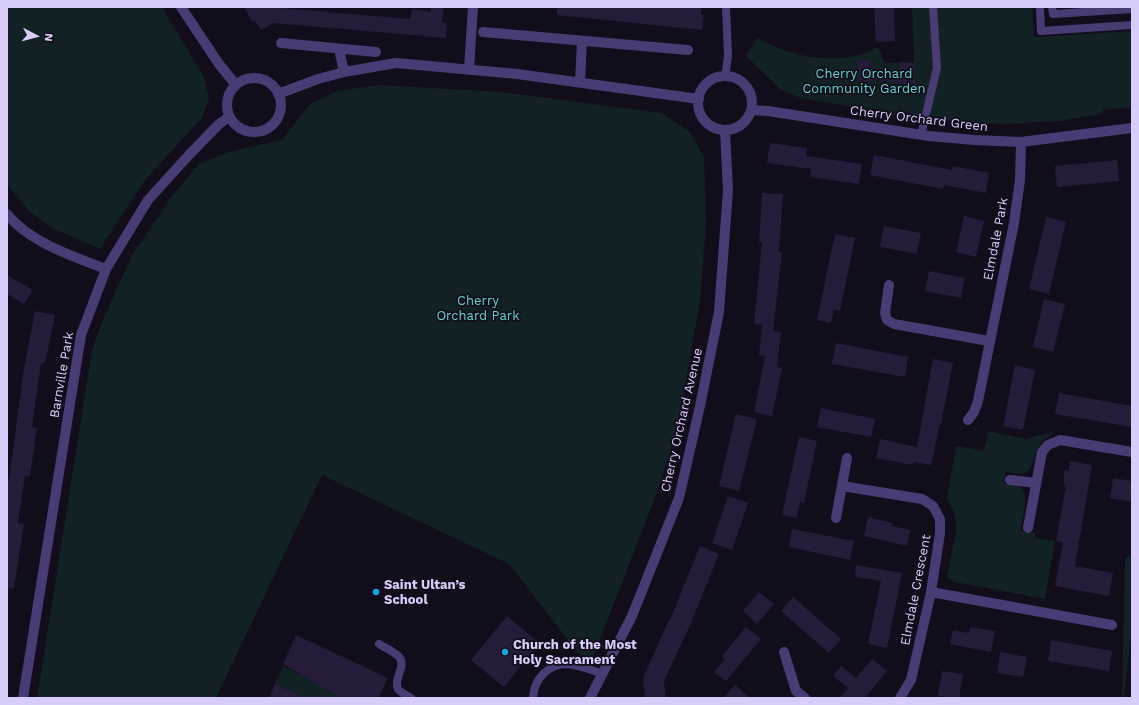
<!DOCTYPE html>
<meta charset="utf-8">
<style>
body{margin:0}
#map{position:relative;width:1139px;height:705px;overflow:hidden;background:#120d1b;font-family:"Work Sans",sans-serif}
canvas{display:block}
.frame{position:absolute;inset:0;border:8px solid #d9ccfa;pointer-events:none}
.north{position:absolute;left:16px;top:16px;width:40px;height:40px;-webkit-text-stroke:3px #120d1b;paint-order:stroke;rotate:96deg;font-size:11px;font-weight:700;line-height:16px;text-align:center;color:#d9ccfa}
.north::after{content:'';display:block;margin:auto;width:14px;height:18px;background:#d9ccfa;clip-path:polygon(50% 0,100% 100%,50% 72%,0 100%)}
</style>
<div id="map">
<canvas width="1139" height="705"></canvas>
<div class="frame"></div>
<div class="north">N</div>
</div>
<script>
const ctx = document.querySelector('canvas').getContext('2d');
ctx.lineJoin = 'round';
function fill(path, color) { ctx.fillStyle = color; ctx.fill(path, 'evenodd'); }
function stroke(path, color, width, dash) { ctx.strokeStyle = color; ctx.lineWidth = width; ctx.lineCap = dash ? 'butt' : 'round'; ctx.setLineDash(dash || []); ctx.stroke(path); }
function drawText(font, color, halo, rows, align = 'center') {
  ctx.font = font + ' "Work Sans",sans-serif'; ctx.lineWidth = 3.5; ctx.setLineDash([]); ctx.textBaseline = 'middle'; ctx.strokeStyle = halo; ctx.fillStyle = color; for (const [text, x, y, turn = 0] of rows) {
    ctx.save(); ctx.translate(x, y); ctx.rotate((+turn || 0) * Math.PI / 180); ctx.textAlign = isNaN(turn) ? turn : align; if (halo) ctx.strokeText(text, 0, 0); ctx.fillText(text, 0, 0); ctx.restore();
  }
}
const green = new Path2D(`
 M7 7H162L204 77 209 98 202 118 145 180 100 249 52 228 28 210 7 184Z
 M912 7H1032L1034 37 1132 31V107L1103 110 1102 114 1059 121 1005 124 933 120 801 98 781 90 746 56 757 38C786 54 821 63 855 56 863 54 871 50 878 47L885 63H914Z
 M379 85 501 92 662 113 690 132 704 157 706 223 700 301 677 430 658 490 589 667 509 564 322 475 216 698H37L92 350 102 322 132 255 172 196 199 164 228 152 282 140 310 104 337 91Z
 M988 431 1026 439 1052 432V435C1029 444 1039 474 1019 474 1014 474 1010 472 1006 472L1004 483C1008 484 1013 484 1017 486 1032 491 1022 519 1020 531L1036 533 1035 538 1055 541 1045 599 955 582 951 580 947 577 956 532V521L954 512 947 498 956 446 984 451Z
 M1132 555V625L1124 698H1122L1125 558Z
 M283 666 351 698H306L275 684Z`);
const building = new Path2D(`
 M244 7H270L410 19 412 9 431 12V7H444L442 22 447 23 446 38 274 23 261 30 256 22 252 21Z
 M557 7H701V15H704L702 30 557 15Z
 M874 7H894L895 41 876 42Z
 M858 61H870L869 68 900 70V62L914 63V86H899V82L869 80V82L857 81Z
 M770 143 807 148 806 156 862 164 859 184 810 177 811 169 767 163Z
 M874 155 952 170 953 166 989 173 986 193 944 185 943 189 870 175Z
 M1117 160 1119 181 1057 187 1055 166Z
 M762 193 783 194 779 252H782L773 331 781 332 777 367 782 368 772 416 754 412 765 356 759 355 762 325 754 324 762 242H759Z
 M964 216 984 221 976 257 956 252Z
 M1046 217 1066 222 1049 294 1029 289Z
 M884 226 921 233 917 254 880 247Z
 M835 234 855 238 840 311 834 309 831 323 817 320Z
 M929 271 965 278 961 298 925 291Z
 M7 275 33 290 24 304 7 294Z
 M1044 299 1065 304 1053 352 1033 347Z
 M35 311 55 315 45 363H41L32 427 37 428 30 476H25L18 523 24 524 14 588H7V479L9 480 24 368Z
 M836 343 908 357 905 377 832 364Z
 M933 359 953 363 941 424H940L931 465 914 462 913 465 876 458 880 439 917 447Z
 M1015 365 1035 370 1023 430 1003 426Z
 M1059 393 1132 406V427L1055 414Z
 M821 408 875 419 871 437 817 427Z
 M736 414 757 419 739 491 719 486Z
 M799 437 817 441 804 503 800 502 797 518 782 515Z
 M1070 461 1092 465 1075 566 1113 573 1109 596 1055 586 1063 542 1056 541 1066 485H1064V481H1063L1065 470 1069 471Z
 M1113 478 1132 481V502L1110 498Z
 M728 496 748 503 732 550 712 543Z
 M868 517 893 523 892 526 910 530 907 546 864 536Z
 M792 529 854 541 850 560 789 547Z
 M700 546 719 554 691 623 664 681 666 698H645L643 678 669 620H670Z
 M856 565 902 573 887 648 868 644 881 581 855 577Z
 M759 592 774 604 757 624 743 611Z
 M793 597 841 639 829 653 781 611Z
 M507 616 539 643 504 687 471 660Z
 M746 627 761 639 726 681 714 672 725 659 722 656Z
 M970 627 995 631 991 652 950 644 953 630 969 633Z
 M296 635 388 678 378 698H342L283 664Z
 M1051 640 1112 651 1109 671 1048 661Z
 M1000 652 1027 657 1023 677 997 673Z
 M872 659 887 671 879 681 865 698H840L848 688 833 676 841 666 856 678Z
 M942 671 963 674 959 698 938 696Z
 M275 684 306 698H269Z
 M735 685 750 698H723Z`);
const lane = new Path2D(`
 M1040 7 1041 31 1132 25
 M1052 7 1053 14 1132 9
 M725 77 728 56 726 7
 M921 135 937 68 933 7
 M379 644C385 648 396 652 400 658 406 668 393 678 398 689 401 693 407 695 411 698
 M533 698C534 679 548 664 567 664 579 665 592 670 603 674`);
const street = new Path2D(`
 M181 7 219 64 236 85
 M483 32 688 50
 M281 43 376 52
 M339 49 344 72
 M469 69 473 7
 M698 103a27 27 0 1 1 54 0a27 27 0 1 1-54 0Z
 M227 105a27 27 0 1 1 54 0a27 27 0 1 1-54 0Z
 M580 81 582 41
 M278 94 318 79 344 72 396 63 517 74 699 99
 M752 110 768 111 929 136 974 140 1021 142 1132 128
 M7 214C29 242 74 257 106 269
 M889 285 885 313 887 320 894 324 989 341
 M968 420 974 412 978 401 1014 223 1020 180 1021 142
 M1010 480 1036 483
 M842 486 922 499 933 506 940 519V533L931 592 911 680 900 698
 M836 518 847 458
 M1028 528 1042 452 1048 445 1060 440 1132 452
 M931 592 1112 625
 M784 652 796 691 805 698
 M23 698 81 335 106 269 148 200 189 155 219 124 229 117
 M590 698 632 616 679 498 700 406 719 312 728 190 725 130`);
const markers = [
 [376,592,4,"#16a4dc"],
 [505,652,4,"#16a4dc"]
];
const parkNames = [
 ["Cherry Orchard",864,74],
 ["Community Garden",864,89],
 ["Cherry",478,301],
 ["Orchard Park",478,316]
];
const streetNames = [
 ["Cherry Orchard Green",919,119,7],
 ["Elmdale Park",996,239,-79],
 ["Barnville Park",62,375,-80],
 ["Cherry Orchard Avenue",682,420,-77],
 ["Elmdale Crescent",916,590,-79]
];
const poiNames = [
 ["Saint Ultan’s",384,585],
 ["School",384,600],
 ["Church of the Most",513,645],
 ["Holy Sacrament",513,660]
];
fill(green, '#112124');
fill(building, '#271b3a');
stroke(lane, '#493c75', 8);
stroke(street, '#493c75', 10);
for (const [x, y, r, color] of markers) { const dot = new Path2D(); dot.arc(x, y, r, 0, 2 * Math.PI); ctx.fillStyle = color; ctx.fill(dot); stroke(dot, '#120d1b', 1.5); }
drawText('13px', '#61d1c9', '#120d1b', parkNames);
drawText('13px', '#d9ccfa', '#120d1b', streetNames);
drawText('bold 13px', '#d9ccfa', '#120d1b', poiNames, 'left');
</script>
